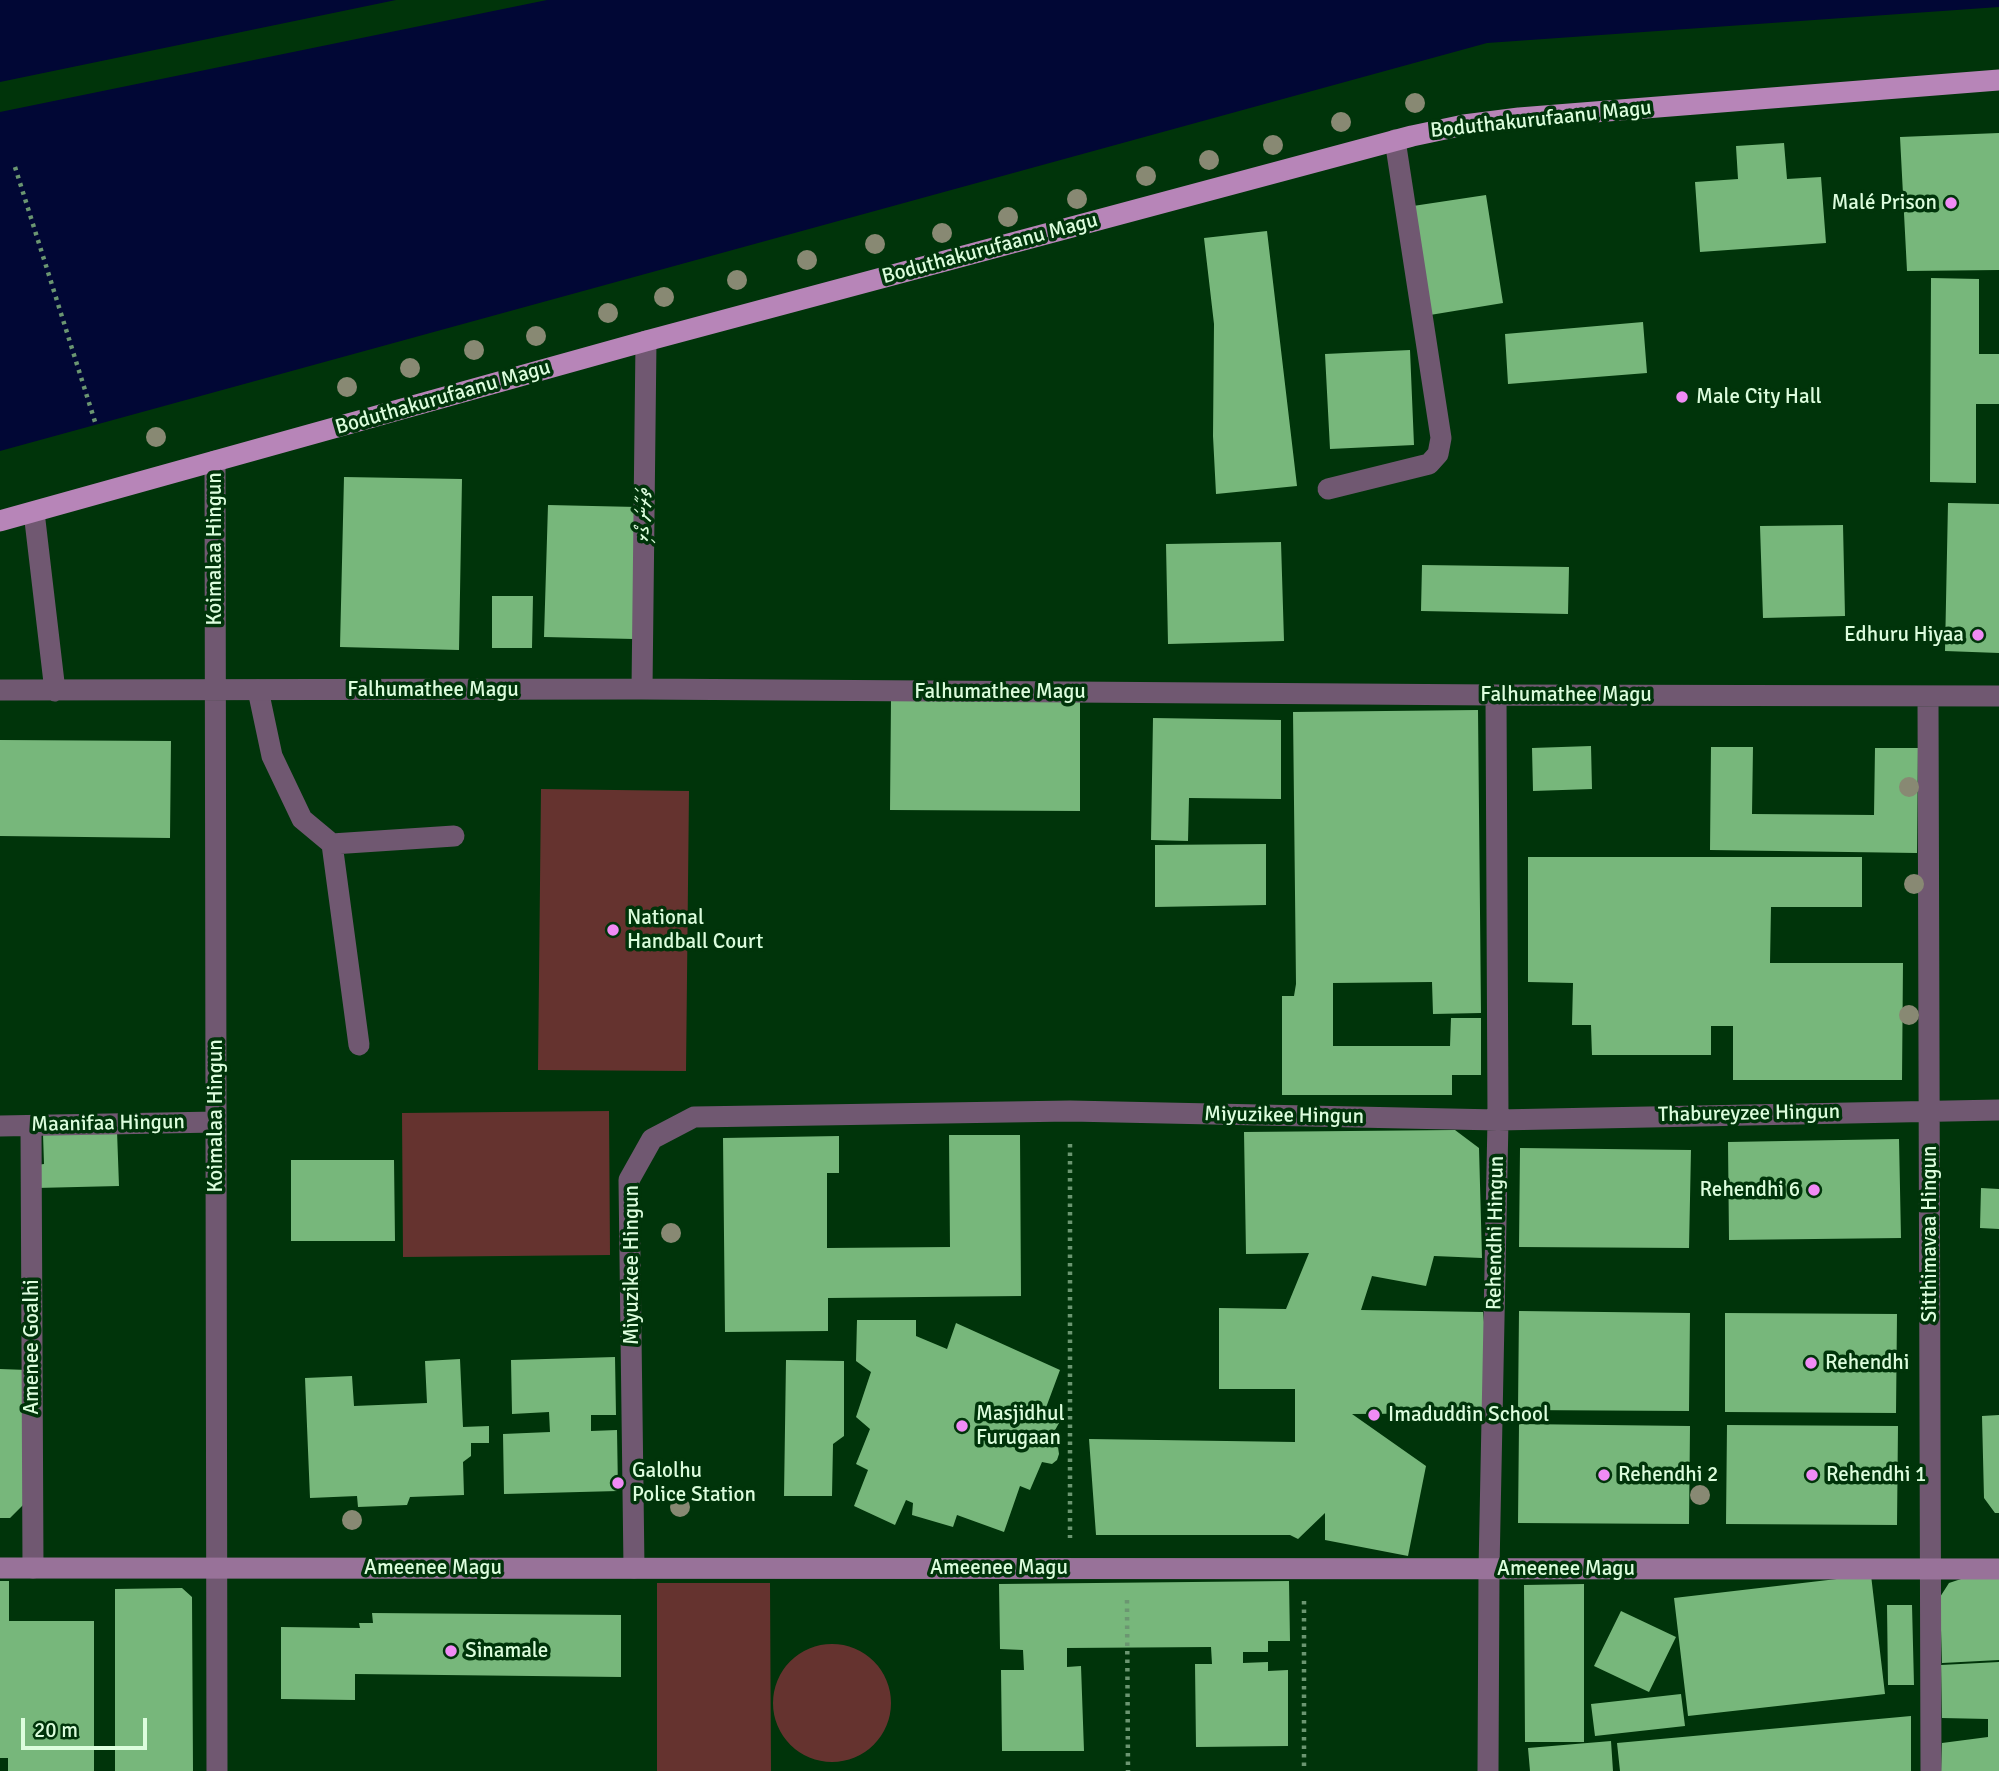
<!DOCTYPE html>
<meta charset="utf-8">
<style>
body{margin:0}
#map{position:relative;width:1999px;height:1771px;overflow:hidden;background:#00340a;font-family:Signika,sans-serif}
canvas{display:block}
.scale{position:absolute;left:21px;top:1718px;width:126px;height:32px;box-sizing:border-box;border:4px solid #dcfddd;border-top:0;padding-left:9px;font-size:21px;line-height:24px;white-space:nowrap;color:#dcfddd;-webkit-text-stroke:5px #00340a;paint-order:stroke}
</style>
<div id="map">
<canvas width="1999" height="1771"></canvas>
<div class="scale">20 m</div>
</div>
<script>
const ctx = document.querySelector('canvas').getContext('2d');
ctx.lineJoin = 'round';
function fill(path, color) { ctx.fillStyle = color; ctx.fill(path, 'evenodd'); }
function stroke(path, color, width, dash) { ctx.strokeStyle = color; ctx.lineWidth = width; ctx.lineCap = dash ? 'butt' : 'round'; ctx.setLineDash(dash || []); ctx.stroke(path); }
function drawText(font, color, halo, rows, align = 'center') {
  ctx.font = font + ' Signika,"Noto Sans Thaana",sans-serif'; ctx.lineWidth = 7; ctx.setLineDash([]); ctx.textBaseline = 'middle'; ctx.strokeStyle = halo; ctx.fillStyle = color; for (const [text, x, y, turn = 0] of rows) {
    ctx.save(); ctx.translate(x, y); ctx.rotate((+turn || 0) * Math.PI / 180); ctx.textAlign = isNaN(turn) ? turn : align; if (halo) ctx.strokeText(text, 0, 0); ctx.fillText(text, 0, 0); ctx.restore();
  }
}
const green = new Path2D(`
 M541 789 689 791 686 1071 538 1070Z
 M609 1111 610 1255 403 1257 402 1113Z
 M657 1583H770L771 1771H657Z
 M773 1703a59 59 0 1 1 118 0a59 59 0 1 1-118 0Z`);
const water = new Path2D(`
 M0 0H1999V7L1487 43 0 451Z`);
const pier = new Path2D(`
 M396 0H547L0 112V82Z`);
const building = new Path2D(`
 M1999 133V270L1907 271 1900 137Z
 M1784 143 1787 179 1821 177 1826 243 1700 252 1695 182 1738 179 1736 146Z
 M1486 195 1503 303 1430 315 1413 206Z
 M1267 231 1297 486 1216 494 1213 436 1214 324 1204 238Z
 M1931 278 1979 279V354H1999V404H1976V483L1930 482Z
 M1643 322 1647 373 1508 384 1505 334Z
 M1410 350 1414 445 1330 449 1325 354Z
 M344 477 462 479 459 650 340 647Z
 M1948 503 1999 504V653L1945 651Z
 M548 505 637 507 634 639 544 637Z
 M1843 525 1845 616 1763 618 1760 526Z
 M1281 542 1284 641 1168 644 1166 544Z
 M1422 565 1569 567 1568 614 1421 611Z
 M492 596H533L532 648H492Z
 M891 700 1080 701V811L890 810Z
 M1478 710 1481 1013 1433 1014 1432 982 1333 983V1046H1450L1451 1018H1481V1075H1452V1095H1282V996H1294L1296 984 1293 712Z
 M1153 718 1281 720V799L1189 798 1188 841 1151 840Z
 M0 740 171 741 170 838 0 836Z
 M1591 746 1592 789 1533 791 1532 748Z
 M1711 747H1753L1752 814 1874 815 1875 748H1918L1917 853 1710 850Z
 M1266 844V905L1155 907V845Z
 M1528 857H1862V907H1771L1770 963H1903L1902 1080H1733V1026H1711V1055H1592L1591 1025H1572L1573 983 1528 982Z
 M1455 1130 1479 1148 1482 1258 1434 1256 1426 1286 1372 1276 1361 1310 1483 1312 1493 1413 1352 1414 1426 1466 1408 1556 1325 1540V1513L1298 1539 1290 1535H1096L1089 1439 1295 1442V1389H1219V1308L1286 1309 1309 1253 1246 1254 1244 1132Z
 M117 1131 119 1186 36 1188V1165L44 1164 43 1134Z
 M949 1135H1020L1021 1296 828 1298V1331L725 1332 723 1138 839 1136V1173H827V1248L950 1247Z
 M1899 1139 1901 1238 1729 1240 1728 1142Z
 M1520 1148 1691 1150 1689 1248 1519 1247Z
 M291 1160H394L395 1241H291Z
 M1981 1188 1999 1189V1229L1980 1228Z
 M1519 1311 1690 1313 1689 1411 1518 1410Z
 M1725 1313 1897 1314 1896 1413 1725 1412Z
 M857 1320H916V1336L947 1349 956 1323 1060 1370 1044 1413 1059 1423 1049 1441 1058 1447 1059 1454 1057 1460 1052 1464 1042 1462 1030 1490 1020 1486 1004 1532 957 1515 953 1527 912 1515 913 1503 906 1500 895 1525 854 1506 868 1470 856 1464 870 1429 856 1417 871 1372 856 1361Z
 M615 1357 616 1415H591V1431L617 1430 618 1491 504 1494 503 1434 550 1432 549 1412 512 1414 511 1360Z
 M460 1359 463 1427 489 1426V1443H471V1456L463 1462 464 1495 410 1497 407 1505 358 1507 357 1496 310 1498 305 1378 352 1376 354 1406 427 1403 425 1361Z
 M786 1360 844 1361V1436L833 1444 832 1496H784Z
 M0 1369 27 1370 24 1504 10 1518H0Z
 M1999 1415V1513H1995L1984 1498 1982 1416Z
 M1519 1424 1690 1426 1689 1524 1518 1523Z
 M1727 1425 1898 1426 1897 1525 1726 1524Z
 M1871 1575 1885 1694 1688 1716 1674 1598Z
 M1999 1578V1660L1942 1663 1940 1597 1949 1583 1961 1579Z
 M0 1581H9V1621H94V1771H8V1758H0Z
 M1289 1581 1290 1641H1268V1652H1243V1663L1268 1662V1671L1288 1670V1746L1196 1747 1195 1664H1212L1211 1647 1067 1648V1667L1081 1666 1084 1751H1002L1001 1670H1024L1023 1650 1000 1649 999 1584Z
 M1584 1584V1742H1525L1524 1585Z
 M182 1588 192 1597 193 1771H115V1589Z
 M1887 1605H1912L1914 1685H1888Z
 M1621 1611 1676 1637 1649 1692 1594 1666Z
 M372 1613 621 1615V1677L355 1674V1700L281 1699V1627L360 1628 359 1623H373Z
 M1999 1662V1771H1941L1942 1743 1988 1737V1719L1942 1718 1941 1665Z
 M1681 1694 1685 1726 1595 1736 1591 1704Z
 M1911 1716V1771H1620L1617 1743Z
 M1611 1741 1613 1771H1530L1528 1748Z`);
const path = new Path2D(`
 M15 167 96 425
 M1070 1144V1538
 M1127 1600 1128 1771
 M1304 1601V1771`);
const lane = new Path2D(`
 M1328 489 1429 464 1438 454 1441 438 1395 140
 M258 690 272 756 302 819 332 844 359 1045
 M332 844 454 836`);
const street = new Path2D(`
 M215 461 217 1771
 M34 512 55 691
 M642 689 646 341
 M0 690 642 689 1496 695 1999 696
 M1928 697 1931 1771
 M0 1126 216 1122
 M31 1126 33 1568
 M634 1568 629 1180 652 1139 694 1117 1070 1111 1498 1120 1999 1110
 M1488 1771 1489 1569 1498 1120 1496 695`);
const secondary = new Path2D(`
 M0 1568 1999 1569`);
const primary = new Path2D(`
 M0 521 646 341 1412 136 1464 125 1519 118 1999 80`);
const trees = [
 [1415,103],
 [1341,122],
 [1273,145],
 [1209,160],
 [1146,176],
 [1077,199],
 [1008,217],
 [942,233],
 [875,244],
 [807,260],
 [737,280],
 [664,297],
 [608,313],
 [536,336],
 [474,350],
 [410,368],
 [347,387],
 [156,437],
 [1909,787],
 [1914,884],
 [1909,1015],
 [671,1233],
 [1700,1495],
 [680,1507],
 [352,1520]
];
const markers = [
 [1951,203,7,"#f08bf5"],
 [1682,397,7,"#f08bf5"],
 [1978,635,7,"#f08bf5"],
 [613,930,7,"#f08bf5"],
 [1814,1190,7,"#f08bf5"],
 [1811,1363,7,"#f08bf5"],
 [1374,1415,7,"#f08bf5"],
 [962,1426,7,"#f08bf5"],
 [1604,1475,7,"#f08bf5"],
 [1812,1475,7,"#f08bf5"],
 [618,1483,7,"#f08bf5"],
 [451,1651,7,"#f08bf5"]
];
const streetNames = [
 ["Boduthakurufaanu Magu",1541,120,-6],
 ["Boduthakurufaanu Magu",990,249,-15],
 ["Boduthakurufaanu Magu",443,398,-16],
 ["ތަރާނަ ގޯޅި",644,515,-89],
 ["Koimalaa Hingun",215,549,-90],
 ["Falhumathee Magu",433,690],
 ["Falhumathee Magu",1000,692],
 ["Falhumathee Magu",1566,695],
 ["Thabureyzee Hingun",1749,1114,-1],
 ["Koimalaa Hingun",216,1116,-90],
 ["Miyuzikee Hingun",1284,1116,1],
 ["Maanifaa Hingun",108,1124,-1],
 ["Rehendhi Hingun",1496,1233,-89],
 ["Sitthimavaa Hingun",1930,1234,-90],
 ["Miyuzikee Hingun",632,1265,-90],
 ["Amenee Goalhi",32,1347,-90],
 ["Ameenee Magu",433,1568],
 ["Ameenee Magu",999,1568],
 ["Ameenee Magu",1566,1569]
];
const poiNames = [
 ["Malé Prison",1937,203,"right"],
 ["Male City Hall",1696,397],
 ["Edhuru Hiyaa",1964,635,"right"],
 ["National",627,918],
 ["Handball Court",627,942],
 ["Rehendhi 6",1800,1190,"right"],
 ["Rehendhi",1825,1363],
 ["Masjidhul",976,1414],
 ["Furugaan",976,1438],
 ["Imaduddin School",1388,1415],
 ["Galolhu",632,1471],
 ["Police Station",632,1495],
 ["Rehendhi 2",1618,1475],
 ["Rehendhi 1",1826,1475],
 ["Sinamale",465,1651]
];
fill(green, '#65332f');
fill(water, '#010735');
fill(pier, '#00340a');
fill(building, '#77b77b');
stroke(path, '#6b9671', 4.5, [3.5, 5]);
stroke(lane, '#705871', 21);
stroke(street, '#705871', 21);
stroke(secondary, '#987299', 21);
stroke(primary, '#b785b8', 21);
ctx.fillStyle = '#888973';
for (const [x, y] of trees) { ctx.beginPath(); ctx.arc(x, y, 10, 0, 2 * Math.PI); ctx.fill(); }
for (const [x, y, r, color] of markers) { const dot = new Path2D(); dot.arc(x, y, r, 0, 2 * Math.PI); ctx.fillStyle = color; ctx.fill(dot); stroke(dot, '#00340a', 2.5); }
drawText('21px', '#dcfddd', '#00340a', streetNames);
drawText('21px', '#dcfddd', '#00340a', poiNames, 'left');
</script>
